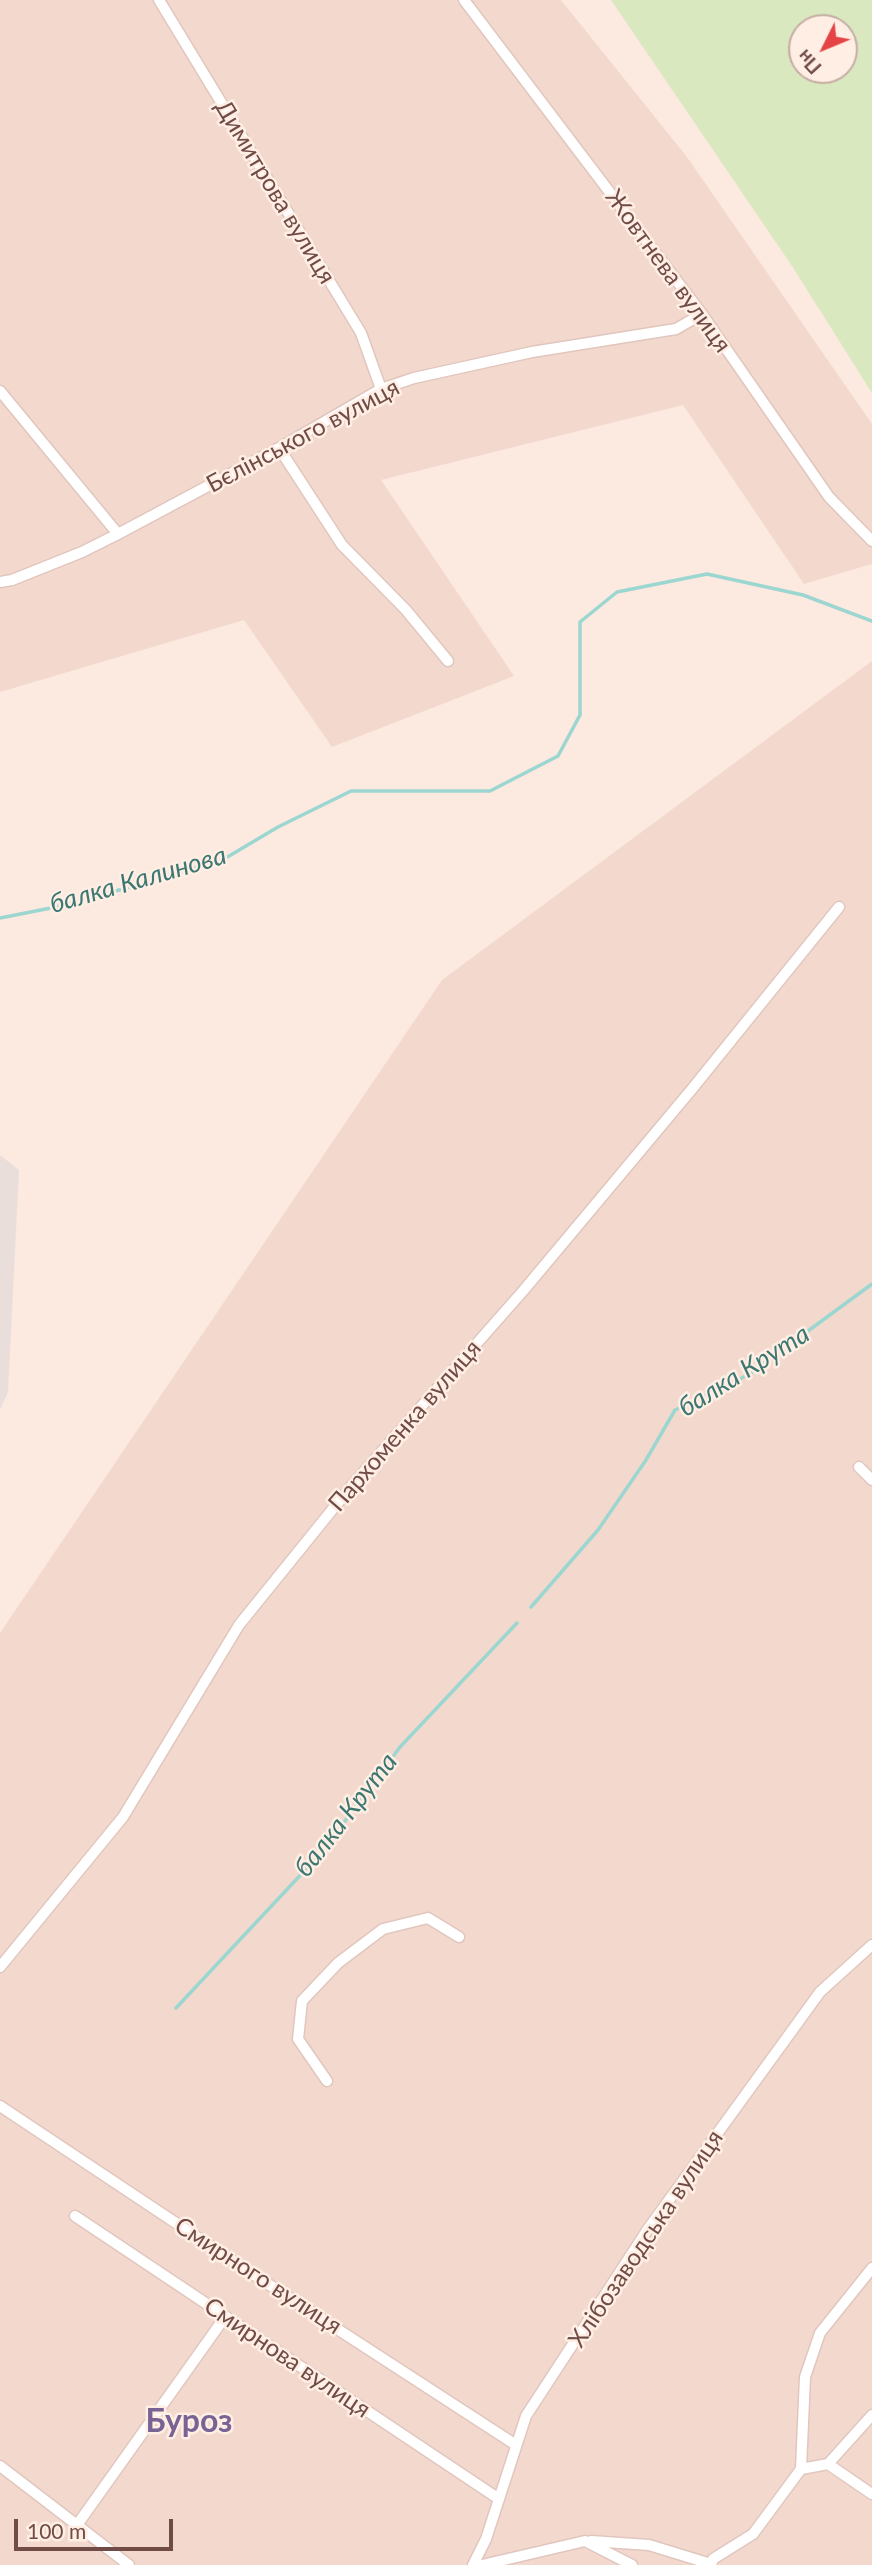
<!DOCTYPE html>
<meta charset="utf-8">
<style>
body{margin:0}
#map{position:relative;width:872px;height:2565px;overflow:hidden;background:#fce9df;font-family:Lato,sans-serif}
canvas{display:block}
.north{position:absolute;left:788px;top:14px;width:70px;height:70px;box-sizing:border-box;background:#ffeee4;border:2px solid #c6ada5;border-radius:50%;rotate:227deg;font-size:19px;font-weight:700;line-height:28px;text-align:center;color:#714c47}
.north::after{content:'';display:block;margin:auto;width:24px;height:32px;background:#e54447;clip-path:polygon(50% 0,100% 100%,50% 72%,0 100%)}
.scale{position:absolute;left:14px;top:2519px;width:159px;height:32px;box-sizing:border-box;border:4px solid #714c47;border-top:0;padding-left:9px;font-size:21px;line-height:24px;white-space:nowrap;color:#714c47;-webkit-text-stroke:5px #ffeee4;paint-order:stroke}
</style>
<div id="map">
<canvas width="872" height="2565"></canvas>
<div class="north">Пн</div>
<div class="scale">100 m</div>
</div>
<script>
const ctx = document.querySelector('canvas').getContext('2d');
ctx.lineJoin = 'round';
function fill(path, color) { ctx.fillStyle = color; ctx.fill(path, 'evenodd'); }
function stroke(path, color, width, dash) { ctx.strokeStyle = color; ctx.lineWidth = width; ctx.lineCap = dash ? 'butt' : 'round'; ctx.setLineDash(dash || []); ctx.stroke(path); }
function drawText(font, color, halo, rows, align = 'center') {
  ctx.font = font + ' Lato,sans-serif'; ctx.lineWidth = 5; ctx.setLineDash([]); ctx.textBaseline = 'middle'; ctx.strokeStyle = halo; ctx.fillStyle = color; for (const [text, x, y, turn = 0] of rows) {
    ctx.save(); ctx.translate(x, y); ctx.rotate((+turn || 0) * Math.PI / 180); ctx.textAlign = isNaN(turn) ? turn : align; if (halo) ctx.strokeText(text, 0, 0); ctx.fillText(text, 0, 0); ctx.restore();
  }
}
const residential = new Path2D(`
 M0 0H561L687 157 872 424V564L804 584 683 405 381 480 514 676 332 747 244 620 0 692Z
 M872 661V2565H0V1633L442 980Z`);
const industrial = new Path2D(`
 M0 1155 19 1170 8 1392 0 1410Z`);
const green = new Path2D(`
 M611 0H872V393L792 266ZM802 28H844V70H802Z`);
const stream = new Path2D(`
 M0 918 56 907 134 886 224 859 278 827 351 791H490L558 756 580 715V622L617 592 707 574 803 595 872 621
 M531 1607 598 1530 646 1460 675 1410 748 1375 872 1284
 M176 2008 322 1852 400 1747 517 1623`);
const minor = new Path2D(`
 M159 0 361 333 381 389
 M464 0 702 314 829 497 872 541
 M0 391 118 534
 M279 448 342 545 406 610 448 661
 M0 582 12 580 82 552 118 534 279 448 381 389 414 378 532 352 676 329 702 314
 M859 1467 872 1480
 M0 1967 123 1817 239 1625 353 1484 523 1291 692 1089 839 907
 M327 2081 298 2039 302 2001 338 1963 383 1929 428 1918 459 1937
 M0 2106 248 2271 516 2445
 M75 2216 499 2499
 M828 2464 872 2494
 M0 2466 129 2565
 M801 2469 805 2377 820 2333 872 2268
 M77 2525 225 2317
 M591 2541 649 2545 711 2564
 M473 2565 486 2539 526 2416 648 2229 820 1992 872 1945
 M482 2565 585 2541 632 2565
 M711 2565 713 2559 753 2534 801 2469 828 2464 872 2415`);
const streetNames = [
 ["Димитрова вулиця",275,192,59],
 ["Жовтнева вулиця",668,271,54],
 ["Бєлінського вулиця",303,436,-28],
 ["Пархоменка вулиця",405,1426,-49],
 ["Хлібозаводська вулиця",646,2239,-56],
 ["Смирного вулиця",258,2276,33],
 ["Смирнова вулиця",287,2358,34]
];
const waterNames = [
 ["балка Калинова",138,880,-16],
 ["балка Крута",744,1371,-32],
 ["балка Крута",346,1815,-52]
];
const districtNames = [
 ["Буроз",189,2422]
];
fill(residential, '#f3d9cd');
fill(industrial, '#eadedb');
fill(green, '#d9e8be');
stroke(stream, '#9bd6d0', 3.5);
stroke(minor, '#e1c6be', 13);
stroke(minor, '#fff', 10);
drawText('24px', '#714c47', '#ffeee4', streetNames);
drawText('italic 26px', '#3c7772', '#ffeee4', waterNames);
drawText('bold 32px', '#786394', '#ffeee4', districtNames);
</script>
